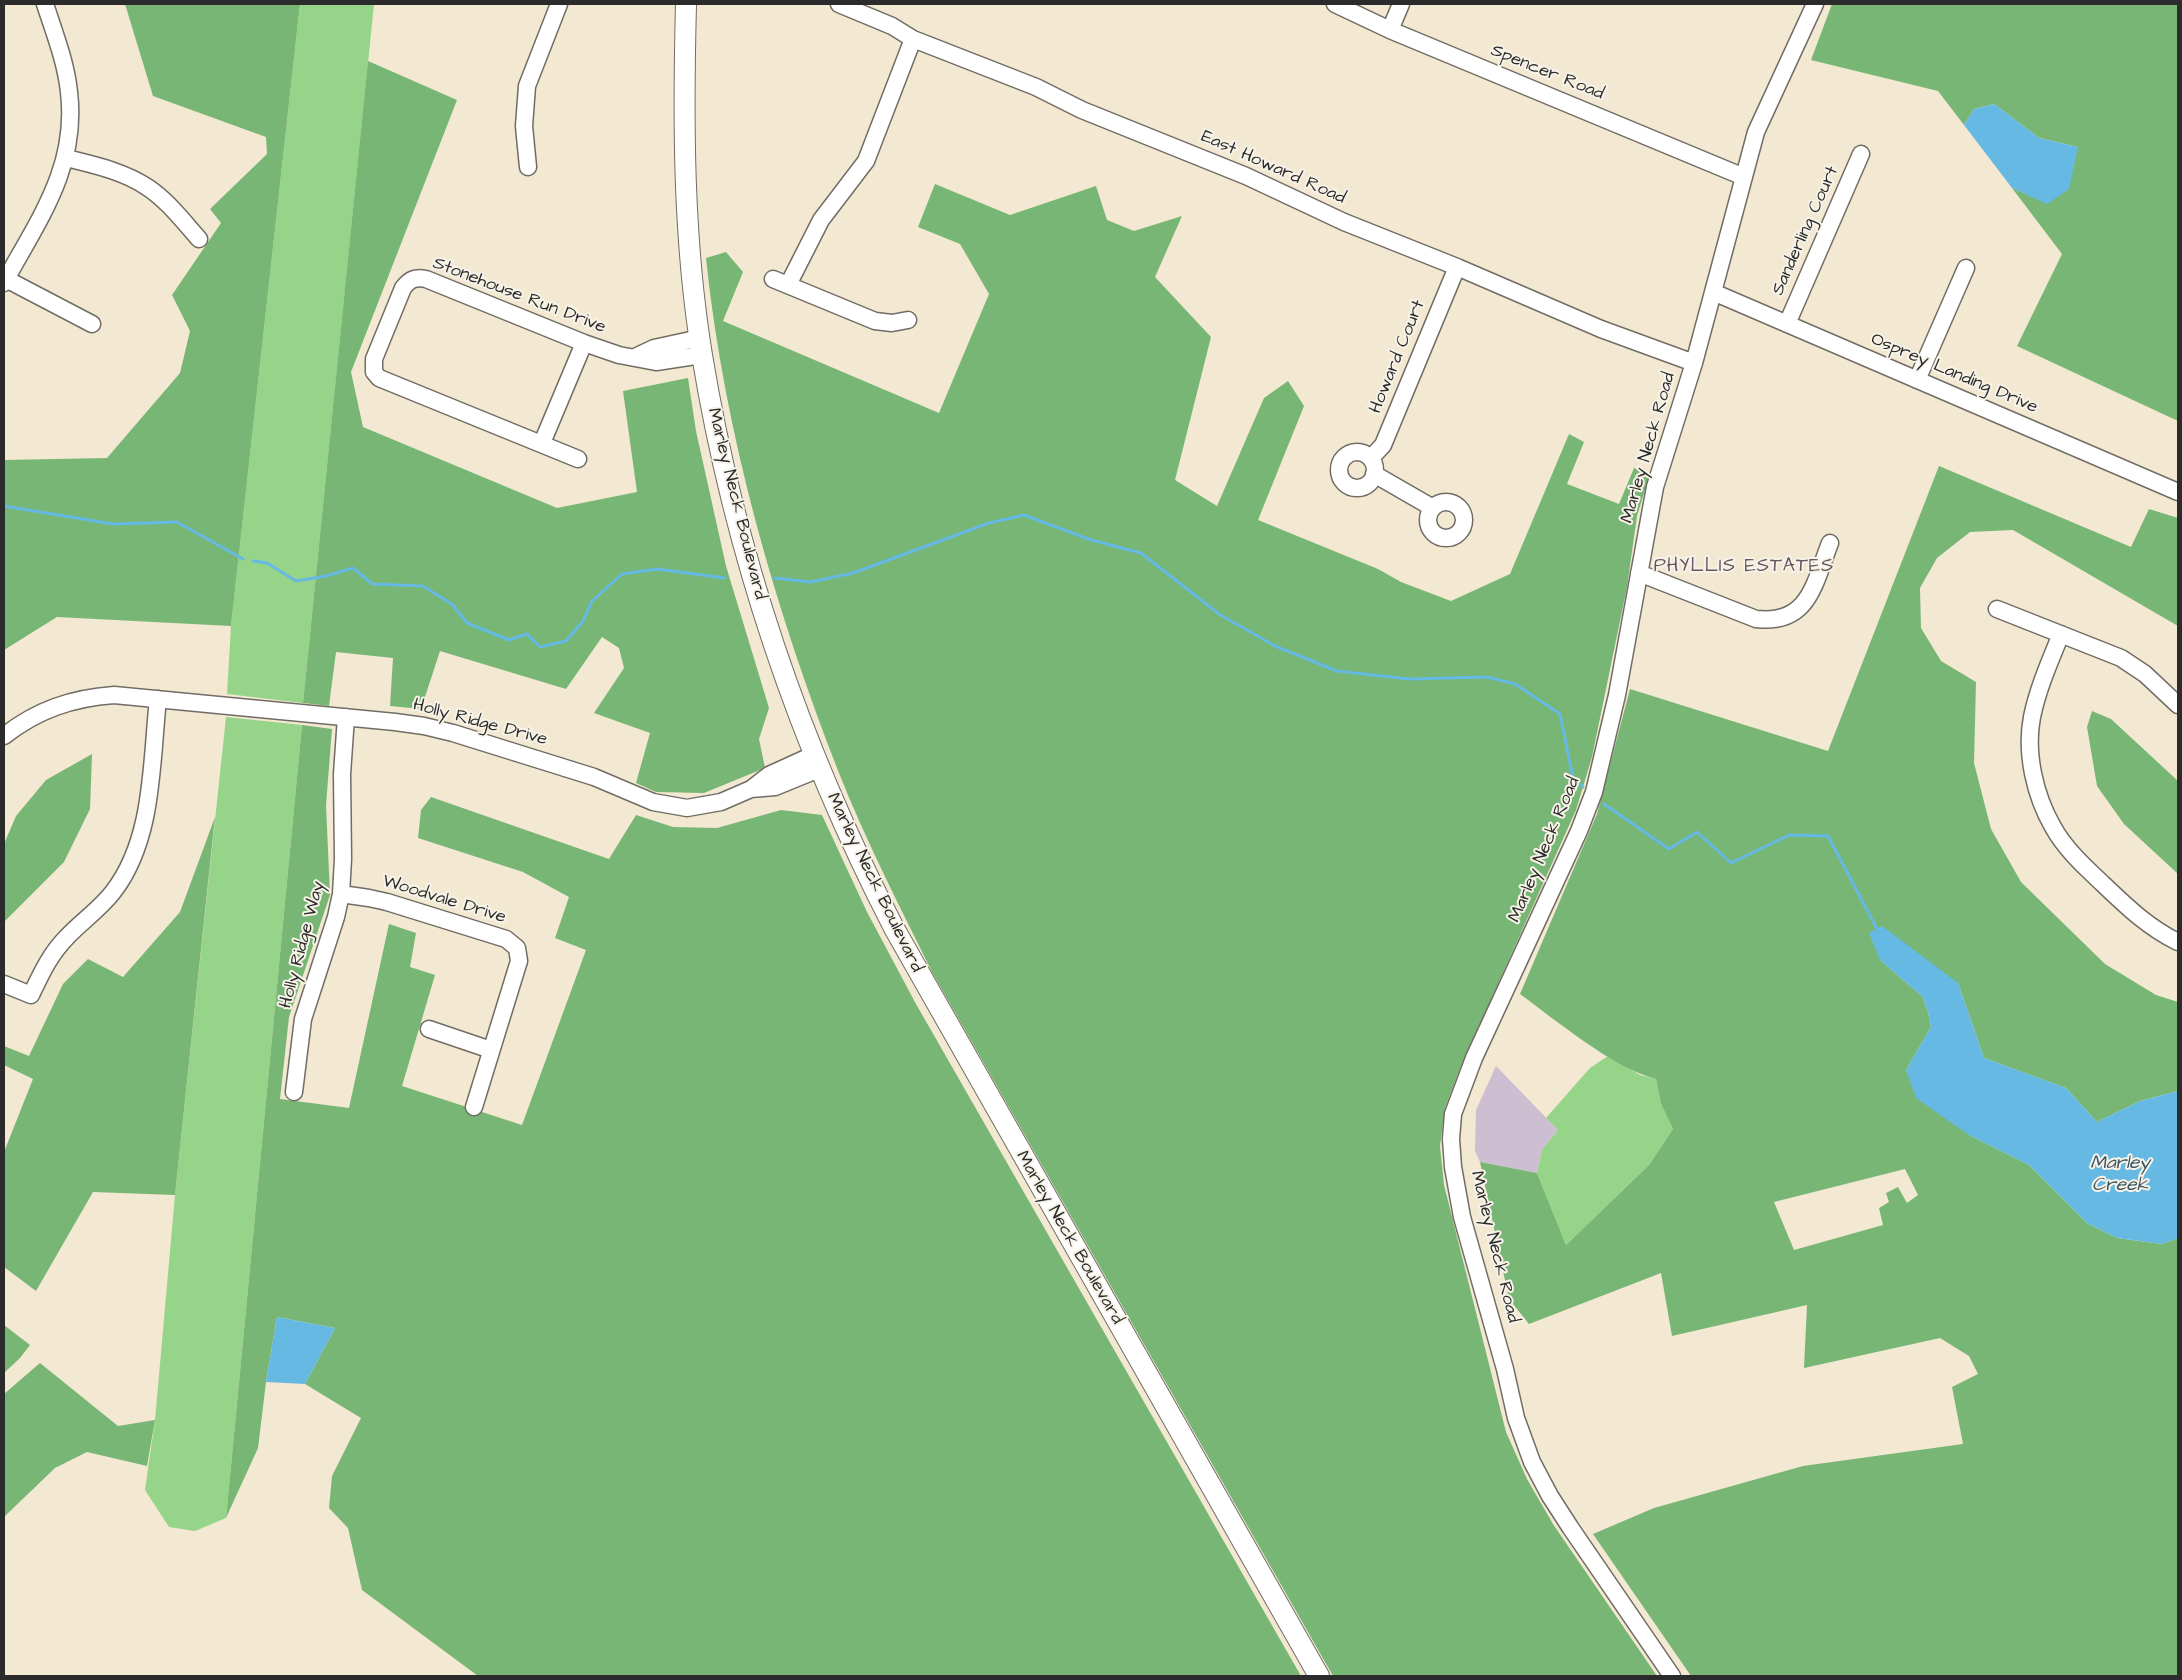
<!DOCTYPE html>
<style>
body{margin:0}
#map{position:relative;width:2182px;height:1680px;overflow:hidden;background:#f3e8d1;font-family:"Architects Daughter",sans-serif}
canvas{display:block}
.frame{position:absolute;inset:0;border:5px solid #2b2b2b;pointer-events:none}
</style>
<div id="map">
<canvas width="2182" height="1680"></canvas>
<div class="frame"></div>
</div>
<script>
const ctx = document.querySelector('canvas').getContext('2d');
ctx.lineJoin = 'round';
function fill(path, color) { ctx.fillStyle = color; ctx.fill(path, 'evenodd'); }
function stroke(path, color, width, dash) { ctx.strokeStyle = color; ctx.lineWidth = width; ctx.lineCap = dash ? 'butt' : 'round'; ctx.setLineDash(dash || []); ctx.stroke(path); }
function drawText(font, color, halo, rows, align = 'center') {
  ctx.font = font + ' "Architects Daughter",sans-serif'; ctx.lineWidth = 4; ctx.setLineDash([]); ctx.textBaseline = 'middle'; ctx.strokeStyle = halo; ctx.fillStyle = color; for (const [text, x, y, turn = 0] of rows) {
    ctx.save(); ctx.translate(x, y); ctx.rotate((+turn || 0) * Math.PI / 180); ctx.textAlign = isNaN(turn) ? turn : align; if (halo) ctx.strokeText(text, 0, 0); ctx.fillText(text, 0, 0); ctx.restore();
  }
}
const industrial = new Path2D(`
 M1496 1066 1558 1130 1542 1150 1537 1173 1480 1162 1475 1151 1476 1110Z`);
const green = new Path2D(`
 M300 4H374L303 703 227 694 231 626Z
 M226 717 302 725 226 1518 195 1531 169 1527 145 1490 155 1420 175 1195Z
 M1608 1056 1640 1075 1656 1079 1661 1104 1673 1129 1649 1165 1566 1245 1537 1173 1542 1150 1558 1130 1546 1118 1590 1068Z`);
const forest = new Path2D(`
 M125 4H300L231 626 57 617 4 650V460L107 458 180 373 190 331 172 295 221 223 210 209 267 154 266 137 153 96Z
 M1832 4H2178V421L2017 346 2062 254 2012 188 2047 203 2078 147 2039 138 1994 104 1974 109 1964 125 1938 91 1811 60Z
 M368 61 457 100 351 372 363 427 557 508 637 492 623 391 688 378 696 431 726 566 769 708 759 739 765 768 704 793 656 792 636 783 650 733 594 713 624 668 619 648 602 637 566 689 440 651 421 709 390 706 393 658 336 652 329 706 303 703Z
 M935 184 1010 215 1096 186 1107 220 1134 231 1182 216 1155 277 1211 337 1175 480 1217 506 1264 398 1288 381 1304 406 1258 520 1378 569 1401 582 1451 601 1510 574 1569 434 1584 442 1567 484 1619 504 1634 468 1650 474 1637 516 1627 587 1592 757 1576 810 1459 1071 1445 1108 1440 1146 1444 1185 1506 1432 1527 1479 1553 1524 1657 1676H1333L932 972C900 907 866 841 839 773 775 610 724 432 706 258L726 252 743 272 723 321 939 413 989 294 960 244 918 227Z
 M1939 466 2131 547 2149 509 2178 518V626L2013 530 1970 532 1937 558 1920 588 1921 628 1941 661 1976 682 1974 763 1991 829 2021 882 2105 964 2156 995 2178 1002V1091L2140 1101 2097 1122 2066 1088 1984 1058 1958 983 1880 960 1923 997 1928 1012 1931 1027 1906 1070 1969 1135 2029 1165 2087 1223 2117 1238 2162 1244 2178 1238V1676H1691L1593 1534 1654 1508 1803 1466 1963 1444 1952 1387 1978 1374 1969 1356 1940 1338 1804 1368 1807 1305 1672 1336 1661 1273 1529 1324 1509 1299 1480 1162 1537 1173 1566 1245 1649 1165 1673 1129 1661 1104 1656 1079C1613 1068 1557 1021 1520 994L1597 814 1630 689 1828 751ZM1905 1169 1918 1195 1907 1203 1898 1187 1886 1193 1889 1202 1879 1208 1883 1225 1794 1250 1774 1202Z
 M2092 711 2111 719 2178 781V874L2124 824 2097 786 2087 727Z
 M302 725 332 729 326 805 330 895 289 1017 280 1099 349 1108 389 924 416 933 410 967 435 975 402 1086 522 1125 586 950 555 938 569 897 523 872 418 838 421 810 431 797 609 859 636 815 673 827 717 828 781 810 822 815 867 912 916 1004 1301 1676H478L362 1590 348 1528 329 1508 332 1476 361 1418 305 1384 335 1328 277 1317 266 1382 258 1448 226 1518Z
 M92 754 90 809 64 862 4 922V844L16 816 46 780Z
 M215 817 175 1195 93 1192 36 1291 4 1267V1152L33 1079 4 1065V1046L29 1056 63 984 88 959 123 977 180 912Z
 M4 1325 30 1345 20 1358 4 1373Z
 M40 1363 118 1426 155 1420 147 1466 87 1452 55 1468 4 1517V1394Z`);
const water = new Path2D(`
 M1994 104 2039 138 2078 147 2069 189 2047 204 2012 188 1964 125 1974 109Z
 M1882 926 1958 983 1984 1058 2066 1088 2097 1122 2140 1101 2178 1091V1238L2162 1244 2117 1238 2087 1223 2029 1165 1969 1135 1916 1098 1906 1070 1931 1027 1928 1012 1923 997 1880 960 1869 933Z
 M277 1317 335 1328 305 1384 266 1382Z`);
const stream = new Path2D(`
 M4 506 113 524 177 522 243 559
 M253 561 267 563 296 581 326 576 353 568 372 584 423 586 453 605 467 623 509 640 527 634 540 647 566 641 583 621 592 601 622 574 657 569 725 578
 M775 578 811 582 853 573 989 523 1024 515 1091 540 1141 553 1219 614 1275 646 1337 671 1409 679 1487 677 1515 684 1560 714 1573 778 1583 787
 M1604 804 1669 849 1697 832 1731 863 1789 835 1828 836 1878 931`);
const minor = new Path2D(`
 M839 4 892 26 913 39 1036 87 1082 110 1246 176 1344 222 1457 267 1601 329 1694 363
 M1335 4 1390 30 1744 177
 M1390 30 1401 4
 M66 158C94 165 123 171 147 187 167 200 183 221 199 239
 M528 167 524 126 527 86 559 4
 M6 279 92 324
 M773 279 875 321 892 323 908 320
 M4 283C38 220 78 168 69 92 66 62 54 32 45 4
 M788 285 821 220 866 161 913 39
 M1713 292 2178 492
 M1787 324 1861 154
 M635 357 654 348 700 338
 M1917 380 1966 268
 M542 443 584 343
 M1339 470a18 18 0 1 1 36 0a18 18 0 1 1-36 0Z
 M1371 458 1383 445 1457 267
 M578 459 379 378 374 372V359L403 288C410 279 415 277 426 279L584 343 619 355 656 362 702 355
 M1374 474 1433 508
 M1428 520a18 18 0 1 1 36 0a18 18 0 1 1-36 0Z
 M1639 573 1756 619C1809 625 1814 584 1830 543
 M1997 609 2121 658 2145 674 2178 705
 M2061 634C2050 661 2038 688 2032 717 2025 753 2035 796 2053 827 2065 849 2085 867 2103 884 2127 907 2149 928 2178 942
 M4 736C37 710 72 698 114 695L395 722 424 726 453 733 594 777 653 802 687 808 721 802 751 789 769 775 813 755
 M751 789 775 787 819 769
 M341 894 369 898 387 902 506 939 517 948 519 961 474 1107
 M4 984 31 995C41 974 50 954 67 937 81 922 100 909 113 892 154 839 151 763 158 699
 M429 1029 491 1050
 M294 1092 303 1019 336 917 341 894 343 859 342 774 346 717
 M1672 1676 1570 1527 1550 1496 1532 1462 1516 1418 1505 1369 1462 1217 1453 1167 1451 1139 1453 1114 1474 1058 1579 831 1594 792 1617 695 1655 487 1694 363 1756 132 1815 4`);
const major = new Path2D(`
 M686 4C683 120 683 239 702 355 735 556 801 748 894 928L1319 1676`);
const streetNames = [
 ["Spencer Road",1547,73,22],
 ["East Howard Road",1273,168,24],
 ["Sanderling Court",1806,231,-66],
 ["Stonehouse Run Drive",519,296,21],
 ["Howard Court",1398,357,-68],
 ["Osprey Landing Drive",1954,374,23],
 ["Marley Neck Road",1649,448,-74],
 ["Marley Neck Boulevard",736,504,76],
 ["Holly Ridge Drive",480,723,15],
 ["Marley Neck Road",1545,850,-67],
 ["Marley Neck Boulevard",874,883,64],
 ["Woodvale Drive",444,900,17],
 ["Holly Ridge Way",303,945,-75],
 ["Marley Neck Boulevard",1069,1238,60],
 ["Marley Neck Road",1494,1247,76]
];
const neighbourhoodNames = [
 ["PHYLLIS ESTATES",1744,567]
];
const waterNames = [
 ["Marley",2120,1164],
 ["Creek",2120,1186]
];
fill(industrial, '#cebed1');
fill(green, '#96d48a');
fill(forest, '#78b676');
fill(water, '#66b9e2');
stroke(stream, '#66b9e2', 3);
stroke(minor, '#716d65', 19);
stroke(major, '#716d65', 22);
stroke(minor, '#fff', 16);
stroke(major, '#fff', 20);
drawText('18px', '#2b2b2b', '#f7f3e8', streetNames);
ctx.letterSpacing = '1px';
drawText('19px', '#66565f', '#f7f3e8', neighbourhoodNames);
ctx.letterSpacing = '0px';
drawText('italic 19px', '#3d5662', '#f7f3e8', waterNames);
</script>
